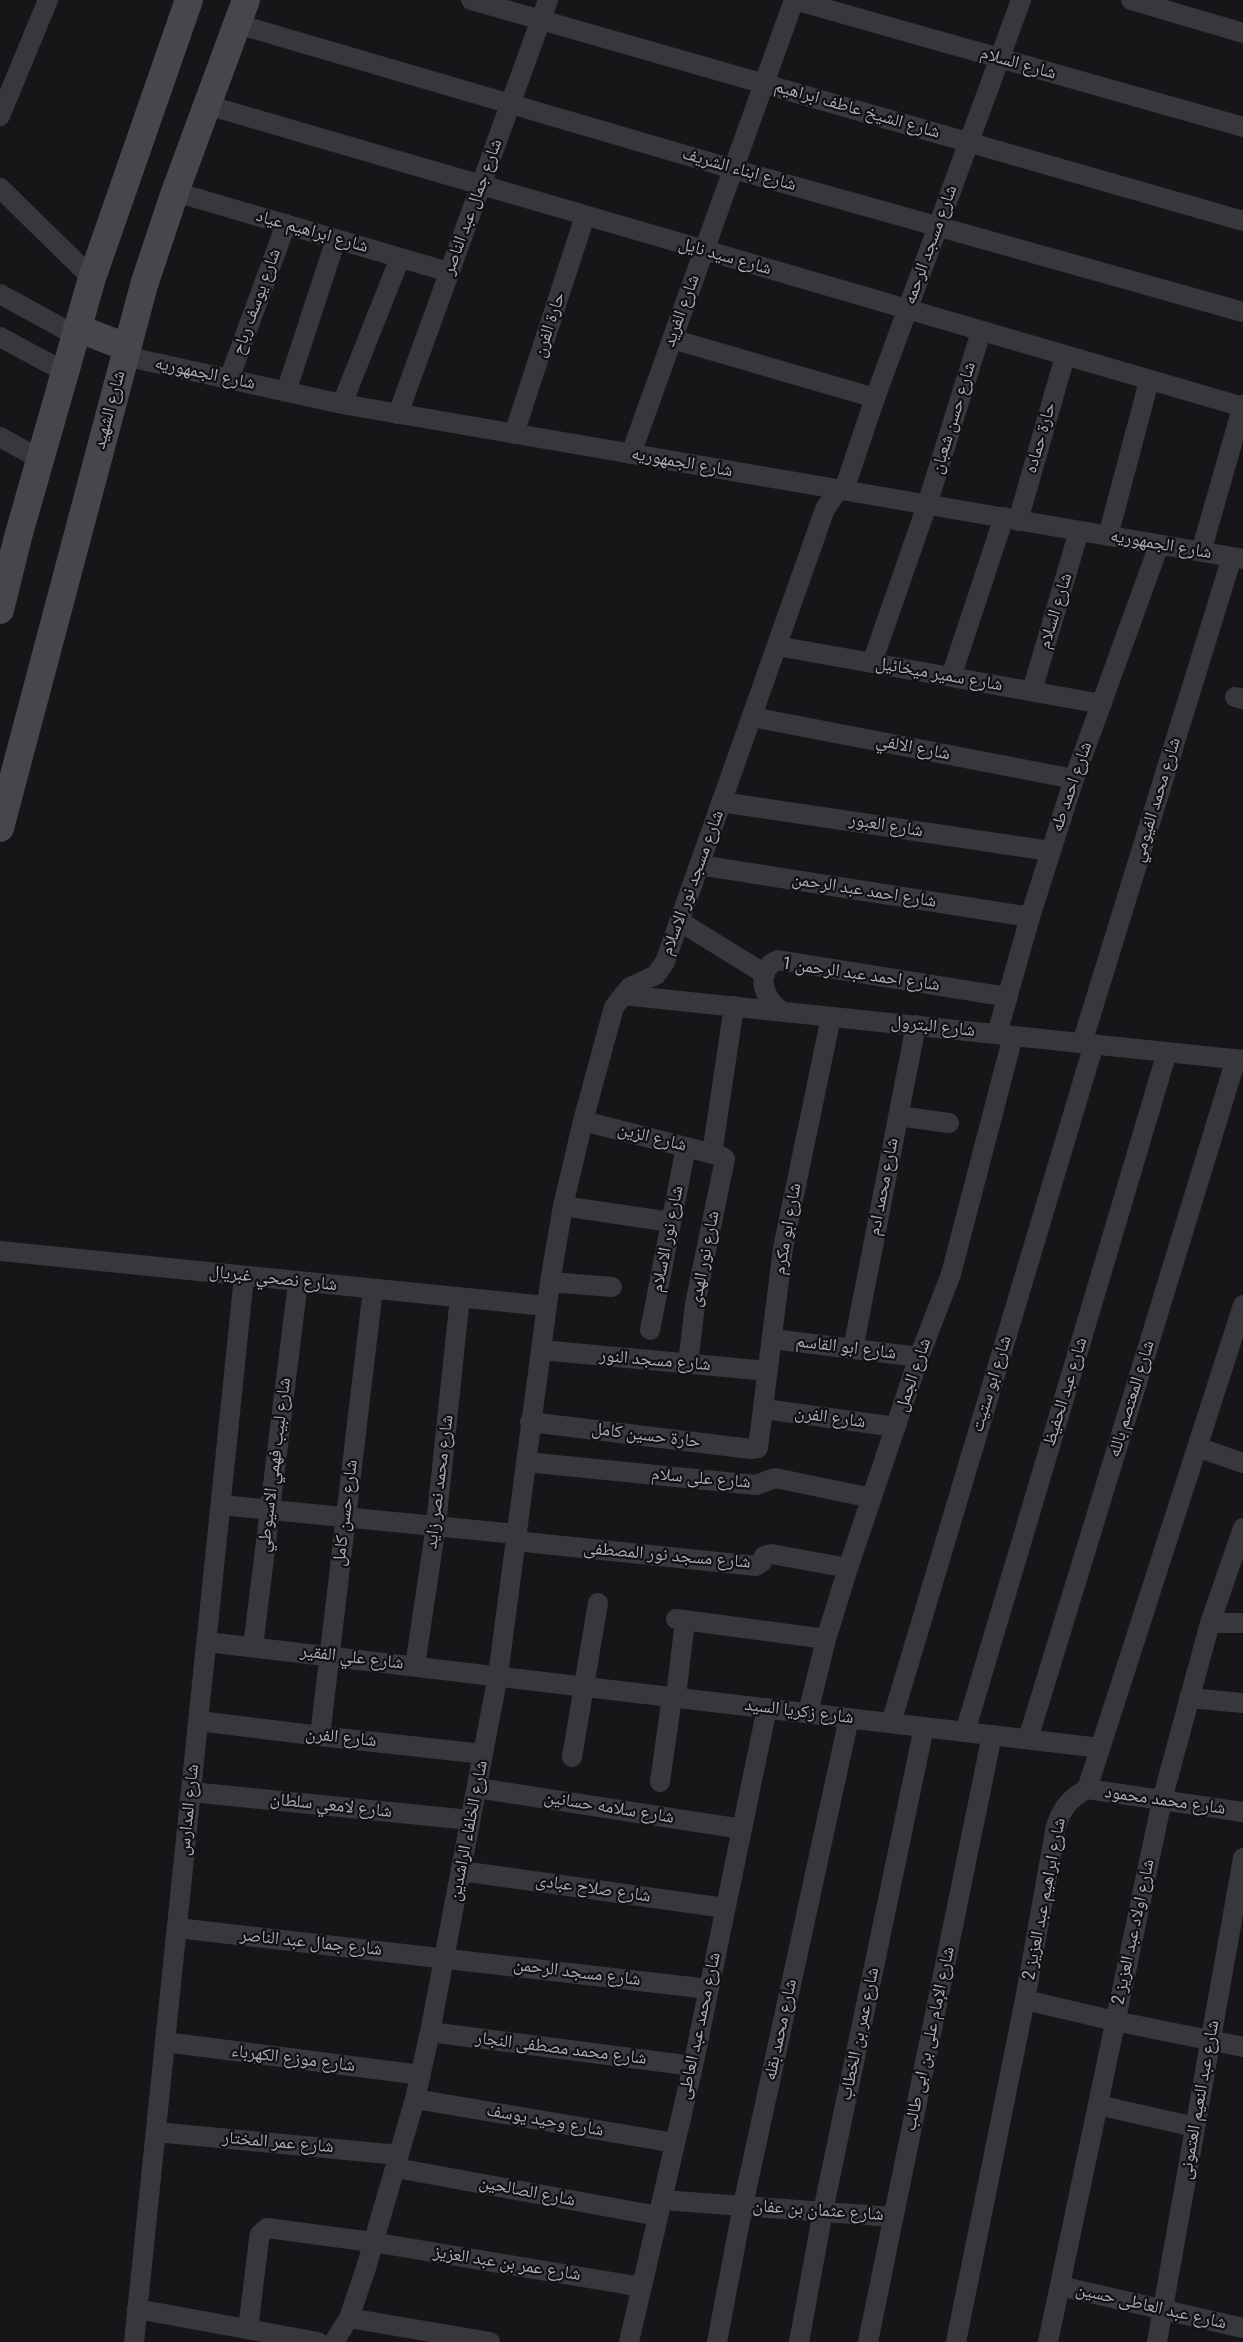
<!DOCTYPE html>
<meta charset="utf-8">
<style>
body{margin:0}
canvas{display:block;background:#161618}
</style>
<canvas width="1243" height="2342"></canvas>
<script>
const ctx = document.querySelector('canvas').getContext('2d');
ctx.lineJoin = 'round';
function stroke(path, color, width, dash) { ctx.strokeStyle = color; ctx.lineWidth = width; ctx.lineCap = dash ? 'butt' : 'round'; ctx.setLineDash(dash || []); ctx.stroke(path); }
function drawText(font, color, halo, rows, align = 'center') {
  ctx.font = font + ' "Roboto Condensed","Noto Naskh Arabic",sans-serif'; ctx.lineWidth = 4.5; ctx.setLineDash([]); ctx.textBaseline = 'middle'; ctx.strokeStyle = halo; ctx.fillStyle = color; for (const [text, x, y, turn = 0] of rows) {
    ctx.save(); ctx.translate(x, y); ctx.rotate((+turn || 0) * Math.PI / 180); ctx.textAlign = isNaN(turn) ? turn : align; if (halo) ctx.strokeText(text, 0, 0); ctx.fillText(text, 0, 0); ctx.restore();
  }
}
const street = new Path2D(`
 M471 0 1243 221
 M794 0 1243 127
 M1131 0 1243 33
 M237 24 733 169 1243 312
 M207 105 1243 407
 M0 116 48 0
 M0 188 92 278
 M175 192 449 272
 M0 294 75 335
 M0 337 65 372
 M672 339 875 398
 M124 356 342 404 1243 559
 M229 379 286 224
 M286 392 336 239
 M342 404 400 258
 M398 414 548 0
 M514 434 585 216
 M0 437 40 459
 M631 454 794 0
 M1018 521 1065 356
 M1108 536 1149 381
 M1201 552 1243 405
 M777 646 1102 704
 M872 663 927 505 981 332
 M951 677 1004 517
 M1032 691 1079 531
 M1235 697 1243 699
 M752 717 1074 779
 M721 802 1050 851
 M699 865 1030 917
 M679 921 765 974
 M623 995 1243 1060
 M782 1011C764 1001 753 970 778 960L1008 997
 M997 1034 1030 917 1074 779 1159 545
 M1082 1043 1232 557
 M898 1116 949 1123
 M583 1121 721 1156 725 1159 695 1304 688 1364
 M712 1154 734 1006
 M563 1206 671 1222
 M0 1251 546 1306
 M550 1282 612 1287
 M650 1330 686 1147
 M772 1339 919 1357
 M853 1349 916 1025
 M541 1350 768 1371
 M764 1409 896 1427
 M530 1422 751 1449 758 1448 783 1248 831 1017
 M1197 1447 1243 1463
 M526 1462 756 1485 775 1478 872 1498
 M221 1505 516 1534
 M515 1541 756 1566 762 1562 764 1556 771 1554 848 1568
 M676 1619 826 1639
 M1210 1623H1243
 M207 1642 1100 1748
 M253 1647 298 1282
 M415 1666 436 1525 460 1297
 M676 1697 685 1620
 M1189 1698 1243 1703
 M808 1713 826 1639 848 1568 919 1357 951 1274 1013 1036
 M199 1721 320 1736 483 1754
 M891 1723 1094 1044
 M965 1732 1167 1052
 M320 1736 373 1289
 M1028 1739 1236 1059
 M572 1757 598 1603
 M660 1782 672 1697
 M477 1788 742 1829
 M1087 1789 1243 1812
 M191 1792 470 1820
 M461 1871 725 1908
 M177 1928 709 1989
 M1025 2000 1115 2021 1243 2047
 M430 2032 693 2066
 M165 2042 421 2075
 M415 2099 675 2143
 M1098 2105 1195 2127
 M156 2132 399 2155
 M396 2168 658 2216
 M662 2200 893 2217
 M1060 2286 1243 2328
 M137 2309 318 2342
 M349 2318 490 2342
 M248 2329 259 2239 260 2234 267 2228 372 2242 642 2287
 M134 2342 244 1277
 M334 2342 349 2318 366 2268 415 2099 430 2032 498 1675 550 1282 563 1206 583 1121 614 1007 630 987 656 975 665 962 825 509 836 493 844 490 875 398 1021 0
 M629 2342 693 2066 767 1708
 M717 2342 743 2205 849 1718
 M799 2342 823 2211 924 1727
 M868 2342 992 1735
 M956 2342 1025 2000 1056 1826C1062 1808 1070 1798 1087 1789L1243 1305
 M1048 2342 1162 1800 1210 1623 1243 1528
 M1157 2342 1243 1858`);
const secondary = new Path2D(`
 M77 328 126 347
 M0 610 18 537 92 278 189 0
 M0 828 144 285 175 192 246 0`);
const streetNames = [
 ["شارع السلام",1018,64,16],
 ["شارع الشيخ عاطف ابراهيم",857,110,16],
 ["شارع ابناء الشريف",739,170,16],
 ["شارع جمال عبد الناصر",473,207,-70],
 ["شارع ابراهيم عياد",312,232,16],
 ["شارع مسجد الرحمه",931,245,-70],
 ["شارع سيد نايل",725,257,16],
 ["شارع يوسف رباح",257,302,-70],
 ["شارع الفريد",682,311,-70],
 ["حارة الفرن",550,325,-72],
 ["شارع الجمهوريه",205,374,12],
 ["شارع الشهيد",110,410,-75],
 ["شارع حسن شعبان",954,418,-73],
 ["حارة حماده",1041,438,-74],
 ["شارع الجمهوريه",682,463,10],
 ["شارع الجمهوريه",1161,545,10],
 ["شارع السلام",1056,611,-73],
 ["شارع سمير ميخائيل",939,675,10],
 ["شارع الالفي",913,748,11],
 ["شارع احمد طه",1072,787,-71],
 ["شارع محمد الفيومي",1157,800,-73],
 ["شارع العبور",886,826,9],
 ["شارع مسجد نور الاسلام",693,883,-70],
 ["شارع احمد عبد الرحمن",864,891,9],
 ["شارع احمد عبد الرحمن 1",861,975,8],
 ["شارع البترول",933,1027,6],
 ["شارع الزين",652,1138,14],
 ["شارع محمد ادم",884,1187,-79],
 ["شارع ابو مكرم",788,1229,-80],
 ["شارع نور الاسلام",668,1239,-79],
 ["شارع نور الهدى",705,1259,-79],
 ["شارع نصحي غبريال",273,1279,6],
 ["شارع ابو القاسم",846,1348,7],
 ["شارع مسجد النور",655,1361,5],
 ["شارع الجمل",914,1375,-71],
 ["شارع ابو ستيت",992,1384,-73],
 ["شارع عبد الحفيظ",1066,1392,-73],
 ["شارع المعتصم بالله",1132,1399,-73],
 ["شارع الفرن",830,1418,8],
 ["حارة حسين كامل",646,1436,7],
 ["شارع لبيب فهمي الاسيوطي",275,1465,-83],
 ["شارع على سلام",701,1479,5],
 ["شارع محمد نصر زايد",440,1482,-83],
 ["شارع حسن كامل",346,1513,-83],
 ["شارع مسجد نور المصطفى",667,1556,5],
 ["شارع علي الفقير",352,1658,7],
 ["شارع زكريا السيد",799,1712,7],
 ["شارع الفرن",341,1738,6],
 ["شارع محمد محمود",1165,1801,8],
 ["شارع لامعي سلطان",331,1806,6],
 ["شارع سلامه حسانين",609,1808,9],
 ["شارع المدارس",189,1810,-84],
 ["شارع الخلفاء الراشدين",469,1831,-79],
 ["شارع صلاح عبادى",593,1889,8],
 ["شارع ابراهيم عبد العزيز 2",1045,1899,-79],
 ["شارع اولاد عبد العزيز 2",1134,1932,-78],
 ["شارع جمال عبد الناصر",311,1943,6],
 ["شارع مسجد الرحمن",577,1973,7],
 ["شارع محمد عبد العاطى",700,2026,-78],
 ["شارع محمد بقله",781,2030,-78],
 ["شارع عمر بن الخطاب",860,2034,-78],
 ["شارع الإمام على بن ابى طالب",930,2039,-78],
 ["شارع محمد مصطفى النجار",561,2049,7],
 ["شارع موزع الكهرباء",293,2059,7],
 ["شارع عبد النعيم العتمونى",1200,2100,-80],
 ["شارع وحيد يوسف",545,2121,10],
 ["شارع عمر المختار",278,2143,5],
 ["شارع الصالحين",527,2192,11],
 ["شارع عثمان بن عفان",818,2211,4],
 ["شارع عمر بن عبد العزيز",507,2264,9],
 ["شارع عبد العاطى حسين",1151,2307,13]
];
stroke(street, '#37383d', 20);
stroke(secondary, '#45474d', 28);
drawText('18px', '#a8adb8', '#111113', streetNames);
</script>
